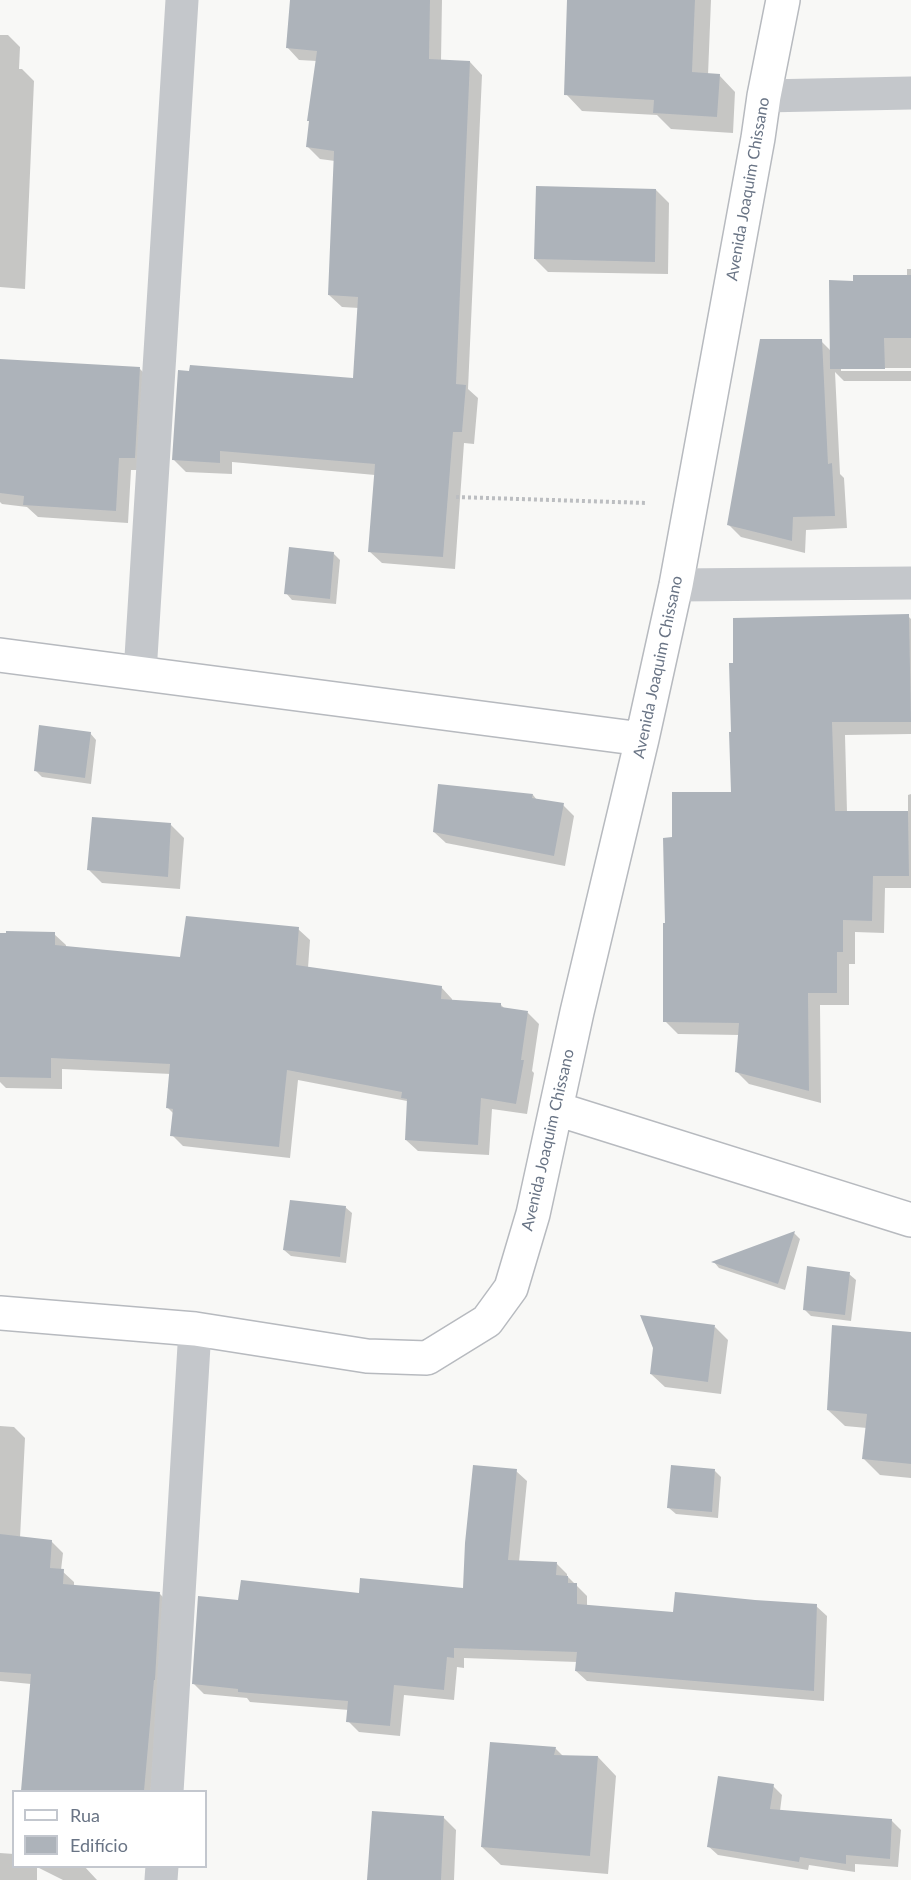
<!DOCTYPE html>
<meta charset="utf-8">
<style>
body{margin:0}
#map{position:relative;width:911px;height:1880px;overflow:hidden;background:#f8f8f6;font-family:Lato,sans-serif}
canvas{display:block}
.legend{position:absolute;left:12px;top:1790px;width:195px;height:78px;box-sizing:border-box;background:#fff;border:2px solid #c3c7ce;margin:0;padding:8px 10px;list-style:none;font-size:18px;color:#697485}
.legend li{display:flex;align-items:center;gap:12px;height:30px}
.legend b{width:30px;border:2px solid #c3c7ce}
</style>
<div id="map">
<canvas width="911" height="1880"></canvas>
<ul class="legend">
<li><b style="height:8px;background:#fff"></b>Rua</li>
<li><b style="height:16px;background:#adb3ba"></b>Edifício</li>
</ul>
</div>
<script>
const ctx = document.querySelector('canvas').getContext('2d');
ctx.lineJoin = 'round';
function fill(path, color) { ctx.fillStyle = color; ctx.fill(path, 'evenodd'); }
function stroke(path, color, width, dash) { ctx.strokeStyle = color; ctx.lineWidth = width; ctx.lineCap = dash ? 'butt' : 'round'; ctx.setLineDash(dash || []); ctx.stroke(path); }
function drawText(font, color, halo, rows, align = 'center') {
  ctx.font = font + ' Lato,sans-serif'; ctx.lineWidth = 6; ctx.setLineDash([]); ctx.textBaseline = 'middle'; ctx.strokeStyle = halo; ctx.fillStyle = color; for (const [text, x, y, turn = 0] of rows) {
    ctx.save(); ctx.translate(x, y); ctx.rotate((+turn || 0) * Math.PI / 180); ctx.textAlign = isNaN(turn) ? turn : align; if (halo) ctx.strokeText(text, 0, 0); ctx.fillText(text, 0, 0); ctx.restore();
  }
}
const shadow = new Path2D(`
 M291 0H442L441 61 470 62 482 75 468 389 478 398 474 444 464 443 455 569 382 563 369 551 375 475 232 462V474L186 472 174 460 190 373 354 380 359 308 342 307 329 295 335 161 320 159 308 147 317 61 299 60 287 47Z
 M569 0H711L708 75H719L735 92 733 133 671 129 657 115 582 111 566 94Z
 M0 35H8L20 47 19 69H22L34 81 25 289 0 287Z
 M656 190 669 203 668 274 548 272 535 259Z
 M907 269H911V368H841V371H911V381H844L835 372 840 474 844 478 847 528 806 530 805 553 741 537 728 524 821 341 831 351 855 283 907 276Z
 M0 361 140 369 152 381 147 470H131L128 523 38 517 27 507 2 504 0 502Z
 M333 553 340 560 336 604 292 600 286 593Z
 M908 616 911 619V734L845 735 847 812H908V795L911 794V888H885L884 933 855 932V964H849V1005H820L821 1103 749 1084 736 1071 740 1035 678 1034 665 1021 667 925 673 839 732 794Z
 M90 733 96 740 91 784 42 777 35 770Z
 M533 795 537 800 563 805 574 816 565 866 446 843 434 832Z
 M171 825 184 838 180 889 102 883 89 870Z
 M298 929 310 940 308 968 441 987 452 999V1001L501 1005 505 1009 528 1013 539 1024 532 1071 534 1073 527 1114 492 1109 489 1155 418 1151 406 1140 408 1103 407 1101 298 1080 290 1158 183 1146 172 1135 174 1114 167 1107 171 1074 62 1069V1089L6 1088 0 1082V934H54L66 945V948L181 958Z
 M345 1207 352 1213 346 1263 291 1256 284 1250Z
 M794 1233 800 1239 785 1290 719 1268 714 1262Z
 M849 1274 856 1280 851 1321 811 1316 804 1309Z
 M715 1327 728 1340 721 1394 665 1387 651 1374Z
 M911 1334V1478L880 1475 864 1459 867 1428 845 1426 828 1410Z
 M0 1426 14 1427 25 1438 20 1538 51 1541 63 1553 61 1570 74 1582V1586L160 1594 171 1605 156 1792H22L31 1684 0 1681Z
 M516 1471 527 1481 519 1562 556 1563 567 1574V1576L587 1596V1606L675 1614 816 1606 827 1616 824 1701 587 1681 576 1671 577 1662 464 1658V1668L457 1667 454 1700 404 1695 400 1736 359 1732 348 1721 349 1710 250 1702 247 1698 204 1694 194 1684 240 1602 465 1590Z
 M715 1471 721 1477 718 1518 676 1514 669 1508Z
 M555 1748 564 1757H598L616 1776 608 1874 501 1865 482 1847Z
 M773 1786 782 1795 780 1811 892 1821 901 1830 898 1867 855 1864V1872L809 1865 808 1870 718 1855 708 1846Z
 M443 1817 456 1830 454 1880H369Z
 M0 1853 14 1854V1866H84L97 1880H63L37 1867V1880H0Z`);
const building = new Path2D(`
 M290 0H430L429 59 470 61 456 384 466 385 462 432H453L443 557 368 552 375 464 220 451V463L172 460 178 370 189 371 190 365 353 378 358 297 328 295 334 151 306 147 309 121H307L317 51 286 48Z
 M567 0H695L692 72 720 74 717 117 653 113 654 100 564 95Z
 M536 186 656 189 655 262 534 259Z
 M853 275H911V338H884L885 369H830L829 280 853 281Z
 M760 339H822L828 464 832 463 835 516 793 517 792 541 727 525Z
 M0 359 140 367 135 458H119L116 511 23 505 24 496 0 493Z
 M289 547 334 552 330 599 284 594Z
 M909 614 911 722H832L835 811H908L909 876H873L872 921 843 920V952H837V993H808L809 1091 735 1072 739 1023 663 1022V923H665L663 838 672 837V792H731L729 732H731L729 663H733V618Z
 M39 725 91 732 85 778 34 771Z
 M438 784 533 794 532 798 564 803 554 856 433 832Z
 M92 817 171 823 168 877 87 870Z
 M186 916 299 927 296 965 442 986 441 999 501 1003V1007L528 1011 521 1060H524L516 1104 481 1098 478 1145 405 1140 407 1099 401 1098 402 1092 287 1070 279 1147 170 1136 173 1109 166 1108 170 1064 51 1058V1078L0 1077V933H6V931L55 932V945L180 957Z
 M290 1200 346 1206 340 1257 283 1250Z
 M795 1231 778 1284 711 1262Z
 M807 1266 850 1272 845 1315 803 1310Z
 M640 1315 715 1325 708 1382 650 1374 653 1348Z
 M832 1325 911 1332V1464L862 1459 867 1414 827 1410Z
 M473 1465 517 1469 508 1560 557 1562 556 1575 568 1576V1583H577V1604L673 1612 675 1592 755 1600 817 1604 814 1691 575 1671 577 1652 454 1648V1658L447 1657 444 1690 394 1685 390 1726 346 1722 348 1701 238 1692V1689L192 1684 198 1596 238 1600 241 1580 359 1593 360 1578 463 1588 465 1543Z
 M671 1465 715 1469 712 1512 667 1508Z
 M0 1534 52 1540 50 1568 64 1569 63 1584 160 1592 155 1680H154L144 1791H21L31 1674 0 1672Z
 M490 1742 556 1747 554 1755 598 1756 590 1856 481 1847Z
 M718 1776 774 1784 770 1809 892 1819 890 1859 846 1855V1864L800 1857 799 1862 707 1847Z
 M372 1811 444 1816 441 1880H367Z`);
const path = new Path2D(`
 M456 497 647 503`);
const street = new Path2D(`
 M764 96 911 93
 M676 585 911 583
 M140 673 182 0
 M167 1792 195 1329
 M161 1880 162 1866`);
const secondary = new Path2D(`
 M0 655 642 739
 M557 1109 911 1220
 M0 1313 195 1329 367 1356 427 1358 487 1321 511 1288 533 1214 577 1012 642 739 676 585 758 138 764 96 783 0`);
const streetNames = [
 ["Avenida Joaquim Chissano",748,189,-80],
 ["Avenida Joaquim Chissano",658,667,-78],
 ["Avenida Joaquim Chissano",548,1140,-77]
];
fill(shadow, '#0003');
fill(building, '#adb3ba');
stroke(secondary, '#b7babf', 36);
stroke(path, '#bcbec1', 4, [3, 3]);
stroke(street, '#c4c7cb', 33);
stroke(secondary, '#fff', 33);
drawText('16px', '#697485', '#fff', streetNames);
</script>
